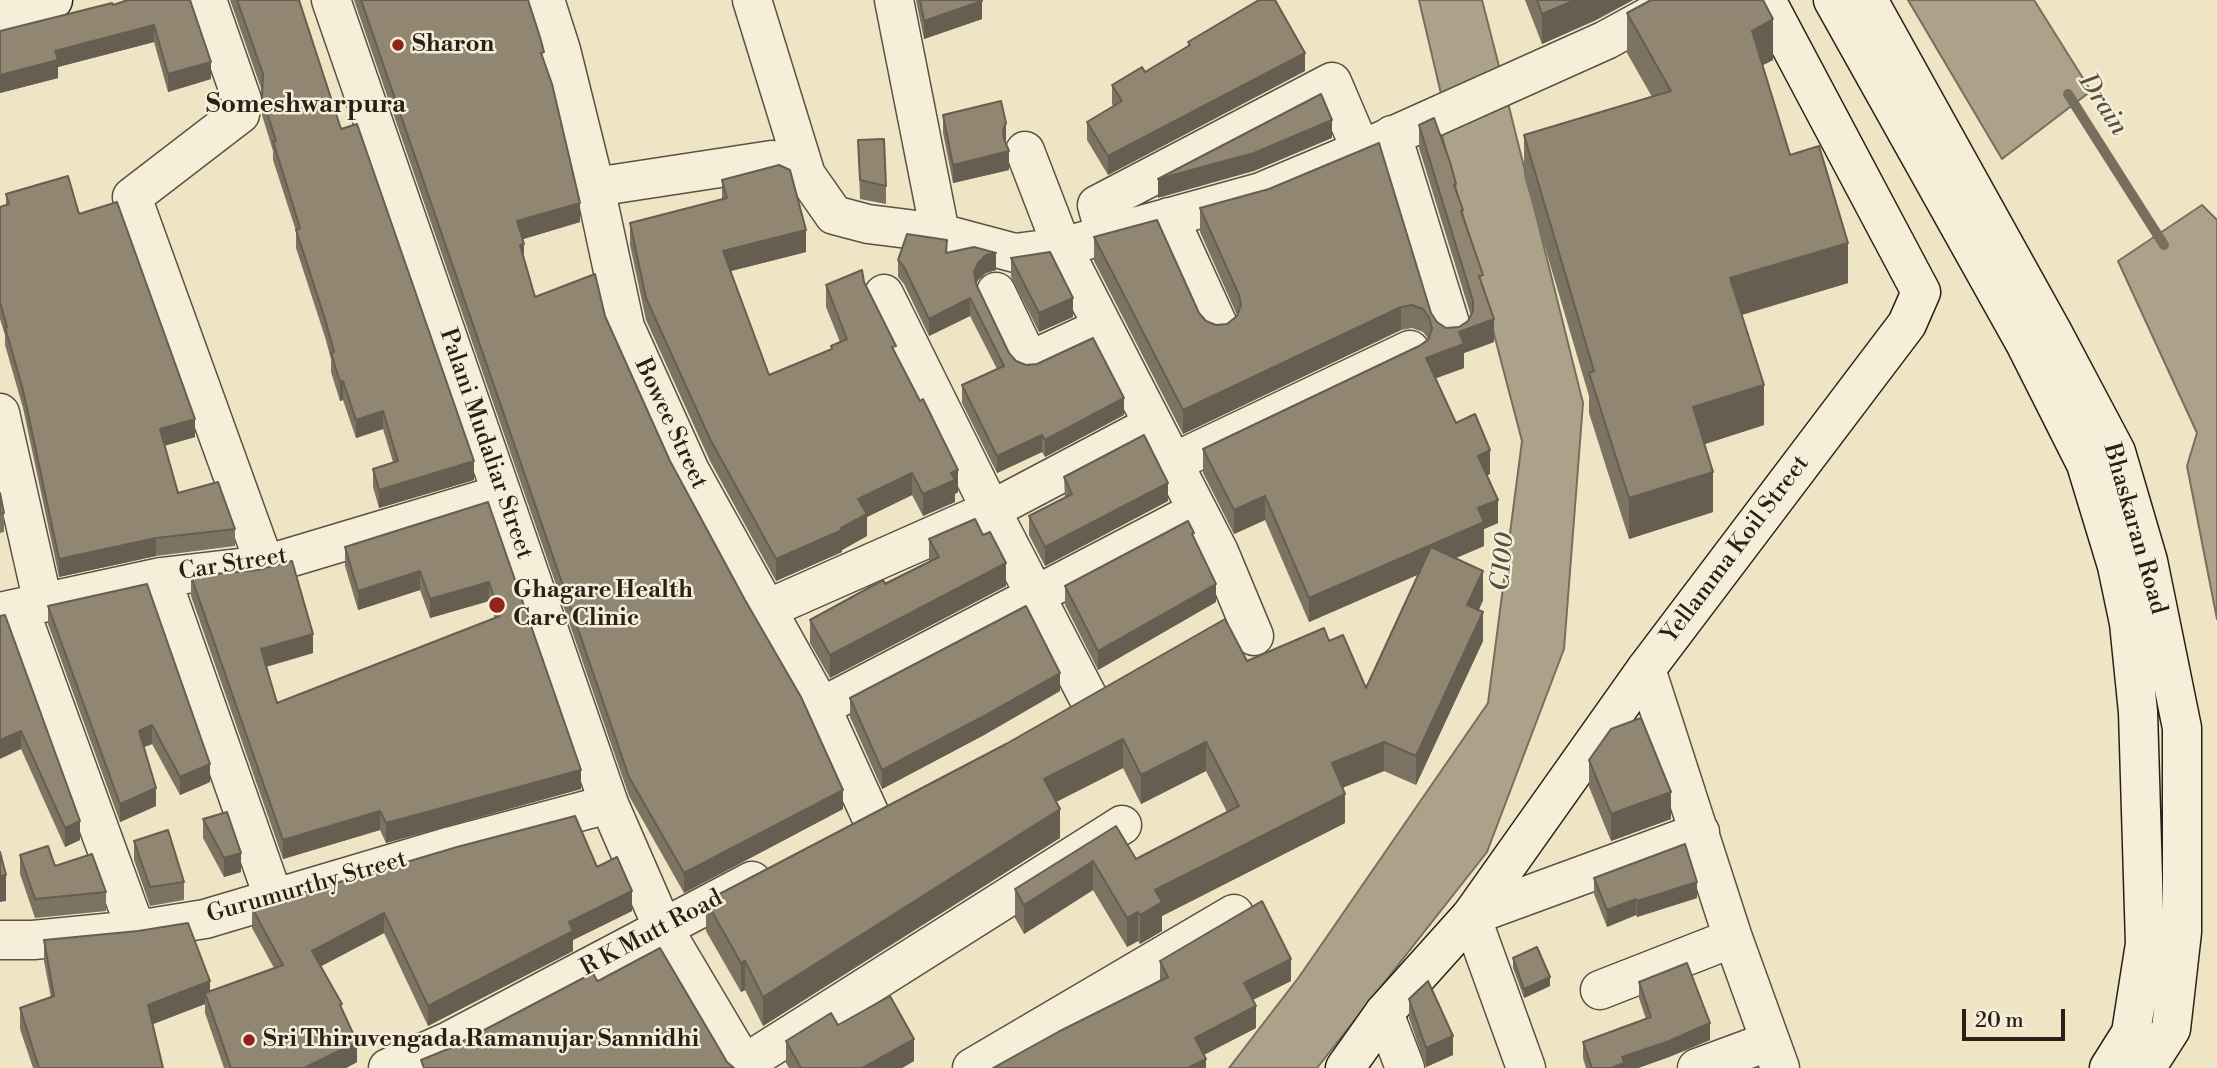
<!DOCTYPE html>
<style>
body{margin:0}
#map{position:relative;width:2217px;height:1068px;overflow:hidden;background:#efe5c4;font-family:"Libre Bodoni",serif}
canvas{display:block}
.scale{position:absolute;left:1962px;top:1009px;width:103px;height:32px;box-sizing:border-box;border:4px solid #2b2019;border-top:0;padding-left:9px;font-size:21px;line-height:24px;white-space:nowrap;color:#2b2019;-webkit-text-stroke:5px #f5eed9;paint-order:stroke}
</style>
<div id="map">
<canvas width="2217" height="1068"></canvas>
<div class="scale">20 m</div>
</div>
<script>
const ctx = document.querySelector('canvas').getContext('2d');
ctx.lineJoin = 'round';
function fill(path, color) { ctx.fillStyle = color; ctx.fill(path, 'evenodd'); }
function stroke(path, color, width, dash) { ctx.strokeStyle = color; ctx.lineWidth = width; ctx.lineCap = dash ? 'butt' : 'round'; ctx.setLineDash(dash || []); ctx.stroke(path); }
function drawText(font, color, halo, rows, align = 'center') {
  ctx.font = font + ' "Libre Bodoni",serif'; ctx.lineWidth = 5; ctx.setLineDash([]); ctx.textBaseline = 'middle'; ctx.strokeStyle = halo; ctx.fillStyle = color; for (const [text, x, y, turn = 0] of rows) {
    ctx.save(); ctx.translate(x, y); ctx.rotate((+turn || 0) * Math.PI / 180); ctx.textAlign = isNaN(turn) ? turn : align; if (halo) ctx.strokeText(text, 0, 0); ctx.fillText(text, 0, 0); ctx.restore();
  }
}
const water = new Path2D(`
 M1419 0H1482L1501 74 1442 98Z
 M1908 0H2034L2091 91 2002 159Z
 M1508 103 1583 403 1564 649 1487 852 1317 1068H1229L1299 977 1488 703 1522 441 1440 128Z
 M2202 205 2217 220V619L2187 466 2197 433 2118 261Z`);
const stream = new Path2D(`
 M2068 94 2164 245`);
const street = new Path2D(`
 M207 0 242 100 240 114 132 197 265 565
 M331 0 609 804 663 928 746 1068
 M545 0 561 50 595 187 625 327 690 471 821 707 872 819
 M752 0 806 175
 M894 0 940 233
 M1392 135 1452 330
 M595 187 772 160 806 175 834 215 868 224 940 233 1015 253 1062 247 1025 151
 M1169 217 1219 327
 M1105 234 1097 205 1332 82 1361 150
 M996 292 1029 361 1103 327
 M884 294 991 510 1090 701
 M0 413 43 603
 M1172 463 1410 350
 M161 577 274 899
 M19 608 136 930
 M765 610 991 510 1152 425
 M0 612 161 577 265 565 502 494
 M1254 636 1219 552 1062 247 1261 192 1361 150 1606 40 1679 0
 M1646 669 1733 938 1780 1068
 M821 707 1197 511
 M0 940H33L136 930 205 919 451 846 609 804
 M1600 990 1733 938
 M1384 1013 1405 1068
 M744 1064 1122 825
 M388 1068 449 1041 752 881
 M972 1068 1234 914
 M1526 1068 1471 916 1700 832
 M1697 1068 1770 1041`);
const secondary = new Path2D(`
 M1833 0 2025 343 2086 464 2117 566 2129 623 2138 712 2145 944 2131 1033 2109 1068
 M1868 0 2053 333 2116 452 2148 561 2182 728V932L2171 1029 2146 1068
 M0 18 53 0
 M1345 1068 1384 1013 1471 916 1646 669 1907 324 1921 292 1766 0`);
const wall = new Path2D(`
 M128 0 211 79 168 92 154 42 58 67V78L0 93V31L113 5Z
 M230 0H299L341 129 474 480 379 508 373 487V469L393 462 383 429 356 438 343 400 340 401 331 372V359L325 337 296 248V231L273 160V151L262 115V91Z
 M354 0H528L544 62 580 222 523 239 524 261 535 297 605 316 670 461 843 809 684 893 629 796Z
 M916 0H981L982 19 924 39Z
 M1525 0H1633L1596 20 1542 44Z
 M1627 13 1773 60 1762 65 1790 155 1848 283 1742 315 1764 425 1704 444 1713 512 1629 539 1589 413V396L1524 176V135L1652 97 1627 53Z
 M1188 42 1305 71 1108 175 1087 140V122L1113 106 1112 104V85L1145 72 1188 47Z
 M943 115 1006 143 1009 170 953 183 943 133Z
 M1419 125 1456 191 1483 286 1494 342 1464 353V368L1435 378 1456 423 1490 474 1487 475 1498 523 1484 529V546L1455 558 1483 600 1479 610 1483 641 1416 785 1384 771 1342 788 1345 823 1162 916V931L1140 944 1138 941 1127 947 1093 890 1024 934 1015 918V889L1116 826 1136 859 1227 812 1206 771 1141 804 1123 768 1056 802 1060 838 763 1026 745 990 741 992 706 931V901L1247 661 1329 641 1366 688 1419 574 1309 622 1265 520 1234 534 1203 473V449L1419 346 1428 338 1423 332 1412 328 1401 330 1183 434 1094 261V237L1199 313 1206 321 1216 325 1227 324 1237 315 1200 232V208L1431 313 1437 322 1446 328 1459 327 1468 321 1471 316 1419 148Z
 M858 140 886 186V204L860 199Z
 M722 180 806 252 731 271 769 375 831 349V346L840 342 826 307V285L864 282 958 492 955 494V502L923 516 912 495 867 517V536L842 550V552L776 581 710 461 646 320 630 245V223L722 199Z
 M6 194 79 214 195 437 164 446 178 493 235 529V546L156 556 59 577 23 408 5 345V335L0 319V207L6 205Z
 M947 253 996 270 986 273 978 280 976 284 1009 353 1016 361 1124 415 1045 457 1042 452 997 473 962 403V385L997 369 970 316 929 336 904 284 898 277V260Z
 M1011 258 1073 317 1039 332 1011 277Z
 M1064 477 1168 501 1045 566 1029 535V516L1065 498Z
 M0 493 4 513V532L0 533Z
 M488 502 581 789 386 843 380 830 283 859 191 596V576L313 653 266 667 277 703 495 619 489 601 430 618 420 590 358 610 345 566V547Z
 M929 539 1006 586 830 678 810 643V620L929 561Z
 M1194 539 1216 602 1098 670 1065 605V586Z
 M48 606 210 782 180 795 152 744 144 747 156 806 120 822 48 624Z
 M0 616 80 840 65 847 21 749Z
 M1060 691 984 735 882 789 850 717V698Z
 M1589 760 1671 819 1611 841 1589 787Z
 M203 819 241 872 224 877 203 838Z
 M134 841 184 882V900L150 906 134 860Z
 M20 855 106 892V911L35 918 20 874Z
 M597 867 632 911 573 940V951L428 1026 384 933 321 966 342 1009 357 1062 346 1068H224L205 1013V1004L153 1024 163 1068H33L20 1029V1008L51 998 44 961V940L210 991 274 968 252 928V908Z
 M1594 878 1697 898 1637 917 1636 915 1607 927 1594 894Z
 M1513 958 1550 986 1524 998 1513 968Z
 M1160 961 1291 981 1253 1000 1256 1028 1204 1055 1206 1068 1160 981Z
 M1639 982 1710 1040 1669 1057 1638 1068H1586L1583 1058V1042L1646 1019 1639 998Z
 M1409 999 1453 1055 1426 1067 1409 1018Z
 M838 1025 914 1061 902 1068H789L786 1063V1041Z`);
const shadedWall = new Path2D(`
 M1575 0H1633L1596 20 1542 44V14Z
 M982 1V19L924 39V21Z
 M1773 19V60L1752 71V31Z
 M154 25V42L58 67V78L0 93V75L55 51Z
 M1305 53V71L1108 175V156Z
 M211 62V79L168 92V74Z
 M1332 120V138L1254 171 1158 198V179Z
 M1006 123V142L1003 148V130Z
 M1009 151V170L953 183V165Z
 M580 203V222L517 241V221Z
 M806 230V252L723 273V251Z
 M1848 243V283L1730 318V278Z
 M524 244V263L520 245Z
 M996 253V270L986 273 978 280 974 290V272L978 263 986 255Z
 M970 298V316L929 336V319Z
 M1073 298V317L1039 332V313Z
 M1401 307V330L1183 434V410Z
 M1494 319V342L1464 353V368L1426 382V358L1459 332Z
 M343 381V400L340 401V382Z
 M1764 385V425L1693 448V407Z
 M1124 398V415L1045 457V440Z
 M383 411V429L356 438V420Z
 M195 419V437L160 447V429Z
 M1042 435V452L997 473V456Z
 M1490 450V474L1478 479V456Z
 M474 461V480L379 508V490Z
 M958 470V492L955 494V502L923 516V494L951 473Z
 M1713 472V512L1629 539V498Z
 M912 473V495L867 517V536L842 550V552L776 581V559L841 528 858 499Z
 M1168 483V501L1045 566V547Z
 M1265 496V520L1234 534V510Z
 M1498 500V523L1484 529V546L1309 622V598L1478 508Z
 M156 538V556L59 577V559Z
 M1006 563V586L830 678V655Z
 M420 571V590L358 610V591Z
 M1483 571V600L1467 634V605Z
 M489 582V601L430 618V599Z
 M1216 584V602L1098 670V651Z
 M1483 612V641L1416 785V756Z
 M313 634V653L261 668V649Z
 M1060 673V691L984 735 882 789V770Z
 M152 725V744L139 749V731Z
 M21 731V749L0 759V740Z
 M1123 739V768L1044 808V779Z
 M1206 742V771L1141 804V775Z
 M1384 742V771L1332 792V763Z
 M210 764V782L180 795V777Z
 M581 770V789L386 843V823Z
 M156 788V806L120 822V804Z
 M843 790V809L684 893V873Z
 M1671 792V819L1611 841V814Z
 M1345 794V823L1162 916V931L1140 944V915L1155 890Z
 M1060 809V838L763 1026V997Z
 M380 811V830L283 859V840Z
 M80 821V840L65 847V828Z
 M241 853V872L224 877V858Z
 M1093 861V890L1024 934V905Z
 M6 875V901L0 902V876Z
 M1697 882V898L1637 917V901Z
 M632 891V911L573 940V951L428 1026V1006L569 922Z
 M1636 899V915L1607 927V910Z
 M1138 912V941L1127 947V918Z
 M384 913V933L312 971V951Z
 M1291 959V981L1244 1004V983Z
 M745 961V990L741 992V963Z
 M1550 977V986L1524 998V989Z
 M210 981V1002L205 993V1004L148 1026V1005Z
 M1256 1006V1028L1195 1059V1038Z
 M1710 1023V1040L1669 1057 1638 1068H1611L1622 1057Z
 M1453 1036V1055L1426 1067V1048Z
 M914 1039V1061L902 1068H862Z
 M357 1042V1062L346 1068H304Z
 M1206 1059V1068H1188Z`);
const building = new Path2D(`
 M128 0H190L211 62 168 74 154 25 55 51 58 60 0 75V31L112 3 113 5Z
 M237 0H299L341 129 357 124 474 461 379 490 373 469 398 461 383 411 356 420 343 381 340 382 331 353 334 352 325 319 296 230 300 228 273 141H276L262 96 263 74Z
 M361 0H528L540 37 544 52 541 53 552 84 580 203 517 221 524 244 520 245 535 297 595 274 605 316 670 461 745 600 801 697 843 790 684 873 629 777Z
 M920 0H981L982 1 924 21Z
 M1259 0H1275L1305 53 1108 156 1087 122 1122 101 1112 85 1142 67 1145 72 1190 45 1188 42Z
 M1537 0H1575L1542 14Z
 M1651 0H1763L1773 19 1752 31 1790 155 1819 146 1848 243 1730 278 1764 385 1693 407 1713 472 1629 498 1589 373 1594 371 1524 135 1671 91 1627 13Z
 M1321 94 1332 120 1254 153 1158 179Z
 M1001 101 1006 123 1003 130 1004 139 1009 151 953 165 943 115Z
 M1434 118 1450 162 1456 184 1454 185 1463 210 1461 211 1483 275 1479 276 1494 319 1459 332 1464 344 1426 358 1456 423 1475 414 1490 450 1478 456 1498 500 1478 508 1484 522 1309 598 1265 496 1234 510 1203 449 1419 346 1428 340 1432 329 1429 317 1423 309 1412 305 1401 307 1183 410 1094 237 1157 220 1199 313 1206 321 1216 325 1227 324 1237 316 1241 305 1239 295 1200 208 1269 189 1379 143 1431 313 1437 322 1446 328 1459 327 1468 321 1473 311V301L1419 125Z
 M884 139 886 186 860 180 858 140Z
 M779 165 790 170 806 230 723 251 769 375 832 349 831 346 847 339 826 285 862 270 864 282 896 346 892 347 920 401 923 399 958 470 951 473 955 480 923 494 912 473 858 499 867 514 841 528 842 530 776 559 710 439 646 298 630 223 727 198 722 180Z
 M68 176 79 214 117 202 195 419 160 429 178 493 218 482 235 529 156 538 59 559 23 390 5 327H7L0 302V207L9 204 6 194Z
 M907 234 947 240 946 253 974 247 996 253 986 255 978 263 974 272 976 284 1009 353 1016 361 1026 365 1037 364 1093 338 1124 398 1045 440 1042 435 997 456 962 385 1004 366 970 298 929 319 904 267 898 260Z
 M1050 252 1073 298 1039 313 1011 258Z
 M1144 435 1168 483 1045 547 1029 516 1072 494 1064 477Z
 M0 493 4 513 0 514Z
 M488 502 581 770 386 823 380 811 283 840 191 576 258 570 292 561 313 634 261 649 277 703 500 616 489 582 430 599 420 571 358 591 345 547Z
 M975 519 983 535 990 532 1006 563 830 655 810 620 883 580 885 584 939 557 929 539Z
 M1188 521 1194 533 1192 534 1216 584 1098 651 1065 586Z
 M1431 547 1483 571 1467 605 1483 612 1416 756 1384 742 1332 763 1345 794 1155 890 1162 902 1140 915 1138 912 1127 918 1093 861 1024 905 1015 889 1116 826 1136 859 1239 806 1206 742 1141 775 1123 739 1044 779 1060 809 763 997 745 961 741 963 706 901 1006 744 1225 619 1247 661 1324 628 1329 641 1343 635 1366 688Z
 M147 584 210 764 180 777 152 725 139 731 156 788 120 804 48 606Z
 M1026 606 1060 673 984 716 882 770 850 698Z
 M5 615 80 821 65 828 21 731 0 740V616Z
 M1641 718 1671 792 1611 814 1589 760 1611 729Z
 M227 812 241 853 224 858 203 819Z
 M575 816 597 867 617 857 632 891 569 922 573 931 428 1006 384 913 312 951 342 1004 340 1005 357 1042 304 1068H231L205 993 283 965 252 908 457 847Z
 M168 830 184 882 150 887 134 841Z
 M1685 844 1697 882 1637 901 1636 899 1607 910 1594 878Z
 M48 846 55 866 92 854 106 892 35 899 20 855Z
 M0 852 6 875 0 876Z
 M1262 901 1291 959 1244 983 1256 1006 1195 1038 1206 1059 1188 1068H993L1058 1032 1168 977 1160 961Z
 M188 923 210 981 148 1005 163 1068H39L20 1008 54 996 44 940 138 931Z
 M1537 947 1550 977 1524 989 1513 958Z
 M660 948 727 1062 734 1068H424L421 1060 448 1049 593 973 597 981 600 980Z
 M1687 963 1710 1023 1669 1041 1622 1057 1624 1063 1611 1068H1592L1583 1042 1651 1017 1639 982Z
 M1428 981 1453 1036 1426 1048 1409 999Z
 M890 996 914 1039 862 1068H801L786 1041 831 1013 838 1025Z`);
const markers = [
 [398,45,7,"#8f2418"],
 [497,605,9,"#8f2418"],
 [249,1040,7,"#8f2418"]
];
const poiNames = [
 ["Sharon",412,45],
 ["Ghagare Health",513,591],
 ["Care Clinic",513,619],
 ["Sri Thiruvengada Ramanujar Sannidhi",263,1040]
];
const streetNames = [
 ["Bowee Street",670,424,65],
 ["Palani Mudaliar Street",485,444,71],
 ["Bhaskaran Road",2134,529,74],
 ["Yellamma Koil Street",1736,550,-53],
 ["Car Street",233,565,-9],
 ["Gurumurthy Street",307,888,-16],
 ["R K Mutt Road",652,934,-28]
];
const waterNames = [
 ["Drain",2102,105,57],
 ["C100",1504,562,-85]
];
const neighbourhoodNames = [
 ["Someshwarpura",306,106]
];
fill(water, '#aca28a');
stroke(water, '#786e5d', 2);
stroke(stream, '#786e5d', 10);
stroke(street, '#5c5144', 41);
stroke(secondary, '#2b2019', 41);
stroke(street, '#f5eed9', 38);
stroke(secondary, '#f5eed9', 38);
fill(wall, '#7d7362');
fill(shadedWall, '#665e50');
fill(building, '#918672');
stroke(building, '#665e50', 2);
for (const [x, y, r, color] of markers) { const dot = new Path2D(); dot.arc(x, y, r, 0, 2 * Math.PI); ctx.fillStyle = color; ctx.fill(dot); stroke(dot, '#f5eed9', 2.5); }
drawText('bold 24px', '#2b2019', '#f5eed9', poiNames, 'left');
drawText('24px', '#2b2019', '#f5eed9', streetNames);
drawText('italic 26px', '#584e41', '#f5eed9', waterNames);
drawText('bold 26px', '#2b2019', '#f5eed9', neighbourhoodNames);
</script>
